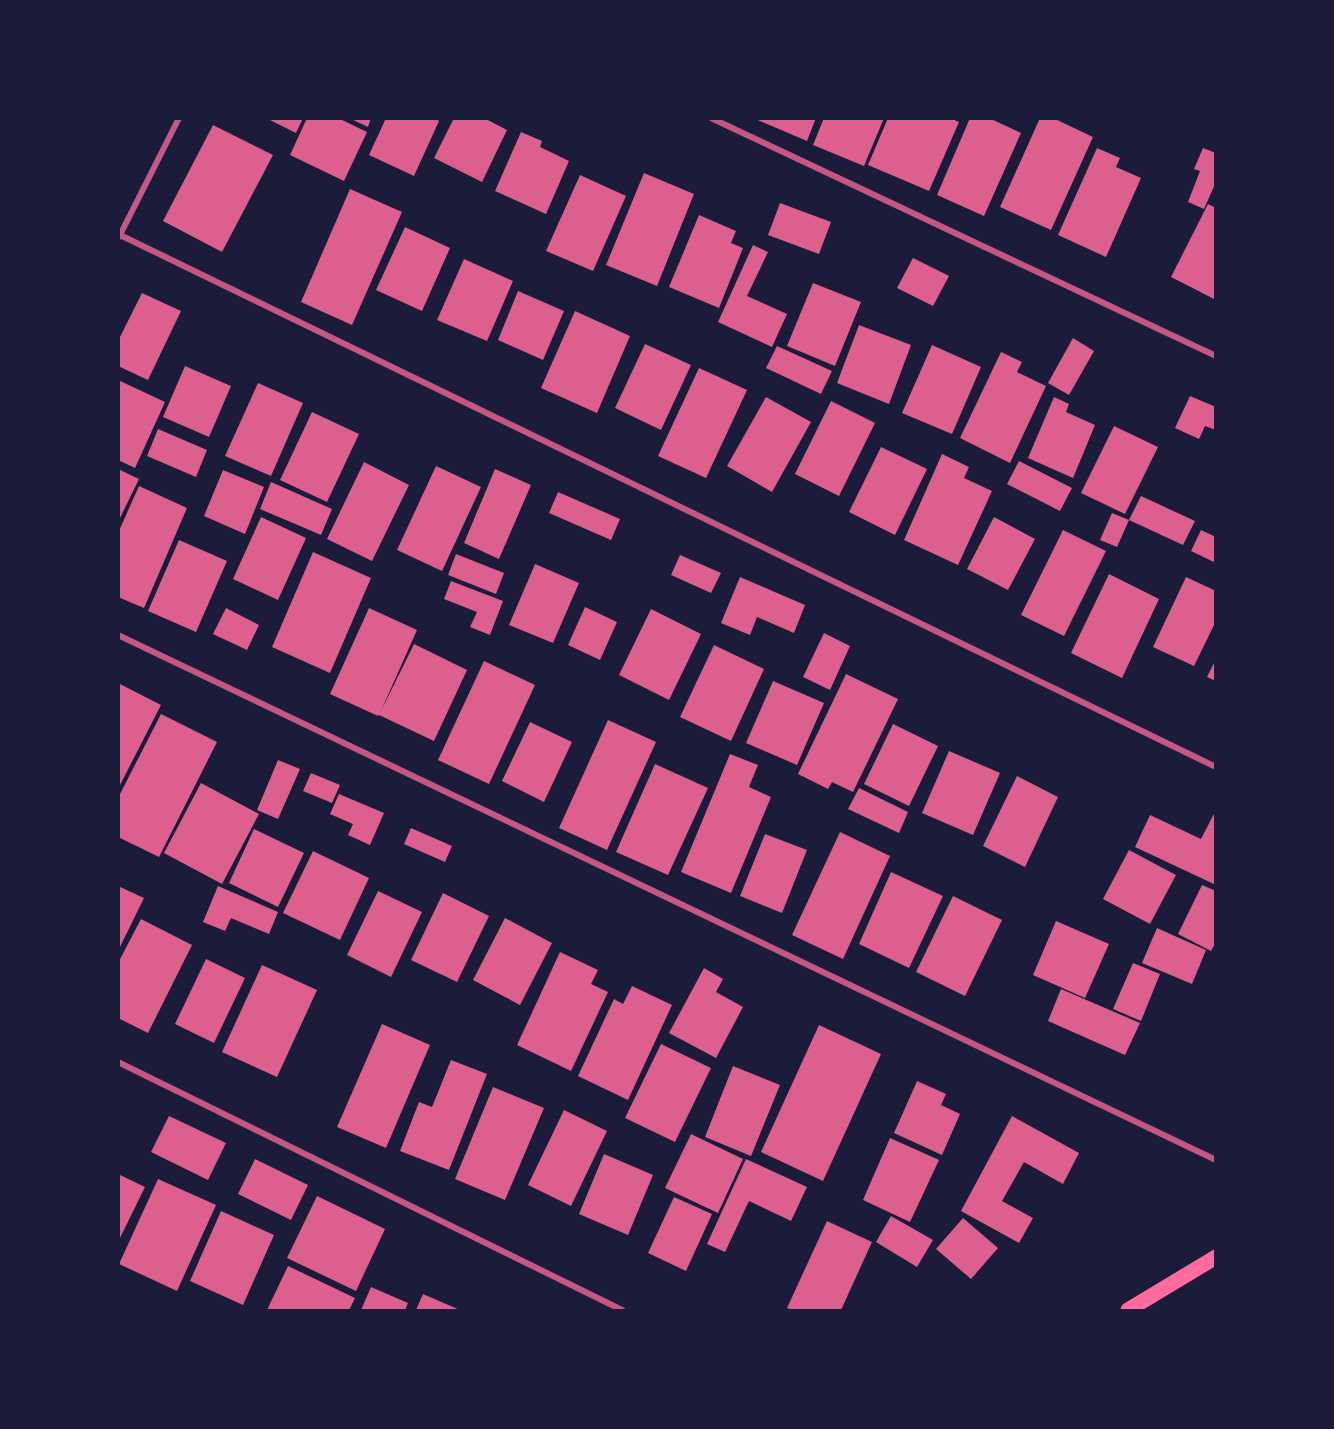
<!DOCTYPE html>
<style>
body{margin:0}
#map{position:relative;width:1334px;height:1429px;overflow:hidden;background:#1b1b3a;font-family:"Space Grotesk",sans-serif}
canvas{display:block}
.frame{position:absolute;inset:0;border:120px solid #1b1b3a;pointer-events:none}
</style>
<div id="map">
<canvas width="1334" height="1429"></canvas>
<div class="frame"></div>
</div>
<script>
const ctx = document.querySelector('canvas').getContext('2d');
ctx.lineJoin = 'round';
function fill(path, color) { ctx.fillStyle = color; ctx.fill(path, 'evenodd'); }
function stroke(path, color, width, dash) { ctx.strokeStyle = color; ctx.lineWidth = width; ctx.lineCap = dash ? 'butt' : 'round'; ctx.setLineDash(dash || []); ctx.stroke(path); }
const building = new Path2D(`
 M266 118H303L296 133Z
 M307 118H338L367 132 344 181 290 155Z
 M349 118H371L368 127Z
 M386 118H435L439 121 414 176 369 155Z
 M454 118H484L507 130 482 182 434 158Z
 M753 118H816L807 141Z
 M824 118H884L864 166 813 145Z
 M888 118H950L959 122 929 191 868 165Z
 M970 118H989L1021 133 984 216 937 195Z
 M1040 118H1053L1093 137 1051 230 1000 207Z
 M213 125 273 155 222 252 163 221Z
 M521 132 542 141 540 147 569 161 546 214 495 191Z
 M1097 148 1120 158 1116 167 1141 178 1106 257 1058 235Z
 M1203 148 1216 153V182L1204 209 1188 202 1200 171 1194 169Z
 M644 173 694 194 657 286 606 265Z
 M580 175 626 196 593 271 546 251Z
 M350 189 402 212 352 325 301 302Z
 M780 203 831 222 819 254 768 235Z
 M1208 204 1216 208V300L1171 277Z
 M699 215 736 231 731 243 743 248 719 308 669 287Z
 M405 227 450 248 422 311 376 290Z
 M753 245 768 252 747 296 787 314 772 347 718 322Z
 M913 258 949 276 933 306 897 288Z
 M464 259 513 281 487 341 437 320Z
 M813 283 861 302 835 366 787 346Z
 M518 291 564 311 543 360 498 340Z
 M142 293 181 311 148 380 118 366V341Z
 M575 311 630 336 597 413 541 388Z
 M859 325 911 345 889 404 837 383Z
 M1073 338 1094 351 1069 395 1048 383Z
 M645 344 691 365 661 430 615 408Z
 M932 345 981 367 952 434 902 413Z
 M777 346 832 371 821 394 766 368Z
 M1001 352 1022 362 1017 372 1046 386 1010 463 960 438Z
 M185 366 231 386 209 437 163 417Z
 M699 368 747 390 706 478 658 456Z
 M118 380 165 402 135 468 118 460Z
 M258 383 303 403 271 476 225 456Z
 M1190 396 1216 407V430L1205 426 1199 439 1175 428Z
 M766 397 811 422 772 492 727 466Z
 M1054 397 1069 404 1066 412 1095 425 1073 478 1028 458Z
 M831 401 875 423 839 496 795 474Z
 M312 412 359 434 327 502 280 480Z
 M1114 426 1158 447 1125 514 1081 493Z
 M158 429 207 450 196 477 147 456Z
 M881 447 927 469 895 535 849 512Z
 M942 454 969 467 964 478 992 491 958 565 904 540Z
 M1019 461 1072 488 1060 511 1007 484Z
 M364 462 409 485 372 561 327 539Z
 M436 466 481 487 442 571 397 550Z
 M118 469 139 479 118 522Z
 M495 469 531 485 499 559 464 543Z
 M223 470 264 487 245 534 204 516Z
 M271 482 332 509 321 535 260 509Z
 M139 486 187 508 144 608 118 597V533Z
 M558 492 620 519 611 540 549 513Z
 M1141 496 1195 521 1183 545 1129 520Z
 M1112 513 1129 520 1117 547 1100 540Z
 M261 517 306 538 278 600 233 579Z
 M994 517 1035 539 1008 590 967 569Z
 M1063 530 1106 551 1064 636 1021 615Z
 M1201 530 1216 537V563L1191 551Z
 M179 540 227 561 196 632 148 611Z
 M313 552 371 578 330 673 272 647Z
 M456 554 504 573 496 594 448 575Z
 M680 555 721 573 711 593 671 575Z
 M535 564 579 583 553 643 509 625Z
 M1109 574 1159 599 1122 678 1071 653Z
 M740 577 805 605 794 633 757 617 750 635 721 623Z
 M1186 577 1216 591V621L1194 666 1153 647Z
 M451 581 503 601 490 635 470 627 477 612 444 599Z
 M585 607 617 622 600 660 568 645Z
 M226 608 259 625 247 650 213 634Z
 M369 608 417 630 380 713 414 644 467 670 434 741 379 715 378 716 330 694Z
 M651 609 701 634 669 700 619 675Z
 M824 633 850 646 830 690 803 677Z
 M714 645 764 669 731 741 680 717Z
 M1216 659V681L1207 677Z
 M484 661 535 685 489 784 438 760Z
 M846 674 898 699 853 792 832 782 828 789 798 774Z
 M773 681 824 703 797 765 746 743Z
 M118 683 161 705 118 789Z
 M161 714 217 742 159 857 118 837V798Z
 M608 720 656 742 607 850 559 828Z
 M530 722 572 742 544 802 502 781Z
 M893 724 938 746 909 806 864 784Z
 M949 751 1000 773 973 835 922 813Z
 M730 754 758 765 749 787 771 797 731 893 681 872Z
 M278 760 300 769 278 819 257 810Z
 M655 764 708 788 668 875 616 852Z
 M311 773 340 785 332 803 303 791Z
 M1017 776 1058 797 1025 867 983 846Z
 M201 783 259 814 222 884 164 853Z
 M859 788 908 812 899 833 848 809Z
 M339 794 384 813 370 845 348 835 353 824 330 814Z
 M1216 810V885L1135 847 1150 815 1201 839Z
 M411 828 452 846 445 862 404 844Z
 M254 829 304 853 278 907 229 883Z
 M840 832 890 856 843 959 792 935Z
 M765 834 807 850 782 913 740 896Z
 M1129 850 1176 875 1150 924 1103 899Z
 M313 851 369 878 340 940 283 913Z
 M891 872 943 896 909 968 859 944Z
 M1202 885 1216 891V942L1211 951 1178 934Z
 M118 886 144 898 118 951Z
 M218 886 278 912 269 934 231 918 225 931 203 922Z
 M378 891 422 912 391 977 347 955Z
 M443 893 489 916 457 982 411 960Z
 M953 896 1002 920 965 996 916 972Z
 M505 918 552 943 520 1005 473 980Z
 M141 919 192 945 148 1033 118 1018V963Z
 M1056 921 1109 944 1085 998 1033 975Z
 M1157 928 1206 950 1192 984 1142 963Z
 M560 952 598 970 591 984 608 992 571 1071 517 1045Z
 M206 959 245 978 214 1043 175 1024Z
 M1133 963 1160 974 1141 1021 1113 1009Z
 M262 965 317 990 277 1077 222 1052Z
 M704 968 723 979 716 992 743 1007 716 1058 669 1033Z
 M632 986 672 1005 628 1100 578 1076 614 999 623 1004Z
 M1061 989 1140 1023 1125 1055 1048 1021Z
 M382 1024 430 1045 386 1148 337 1127Z
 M819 1025 881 1054 823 1181 761 1152Z
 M661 1044 711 1068 675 1142 625 1118Z
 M451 1060 487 1074 449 1170 400 1151 419 1102 432 1107Z
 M733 1066 780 1085 751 1156 705 1137Z
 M917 1081 946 1094 941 1105 960 1114 942 1155 894 1133Z
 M493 1087 544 1108 505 1200 455 1179Z
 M564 1110 607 1131 571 1206 528 1185Z
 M169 1116 226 1143 208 1180 151 1152Z
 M1012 1116 1079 1153 1063 1184 1024 1162 1002 1201 1033 1218 1019 1243 961 1211Z
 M691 1134 743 1159 718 1213 665 1188Z
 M890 1138 939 1160 910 1222 863 1200Z
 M604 1154 653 1175 628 1235 579 1214Z
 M255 1159 308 1185 291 1220 238 1194Z
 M746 1159 807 1187 791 1221 749 1201 725 1252 707 1244Z
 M118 1174 145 1187 118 1242Z
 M158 1179 216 1205 177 1291 119 1264Z
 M317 1196 385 1229 356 1291 287 1258Z
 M674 1197 712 1214 686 1271 648 1253Z
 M221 1211 274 1235 243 1305 190 1281Z
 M891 1216 933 1240 917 1267 876 1242Z
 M963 1218 998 1248 971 1279 936 1249Z
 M827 1221 872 1242 841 1310H793L787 1308Z
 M288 1266 355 1298 349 1310H267Z
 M371 1287 408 1303 405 1310H361Z
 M423 1294 460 1310H416Z`);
const minor = new Path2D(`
 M711 118 1216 356
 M118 234 1216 767
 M119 237 179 118
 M118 635 1216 1160
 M118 1062 622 1310`);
const primary = new Path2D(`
 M1128 1310 1216 1257`);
fill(building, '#dd5f8e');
stroke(minor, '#c65784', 6);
stroke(primary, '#ff6b9d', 15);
</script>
